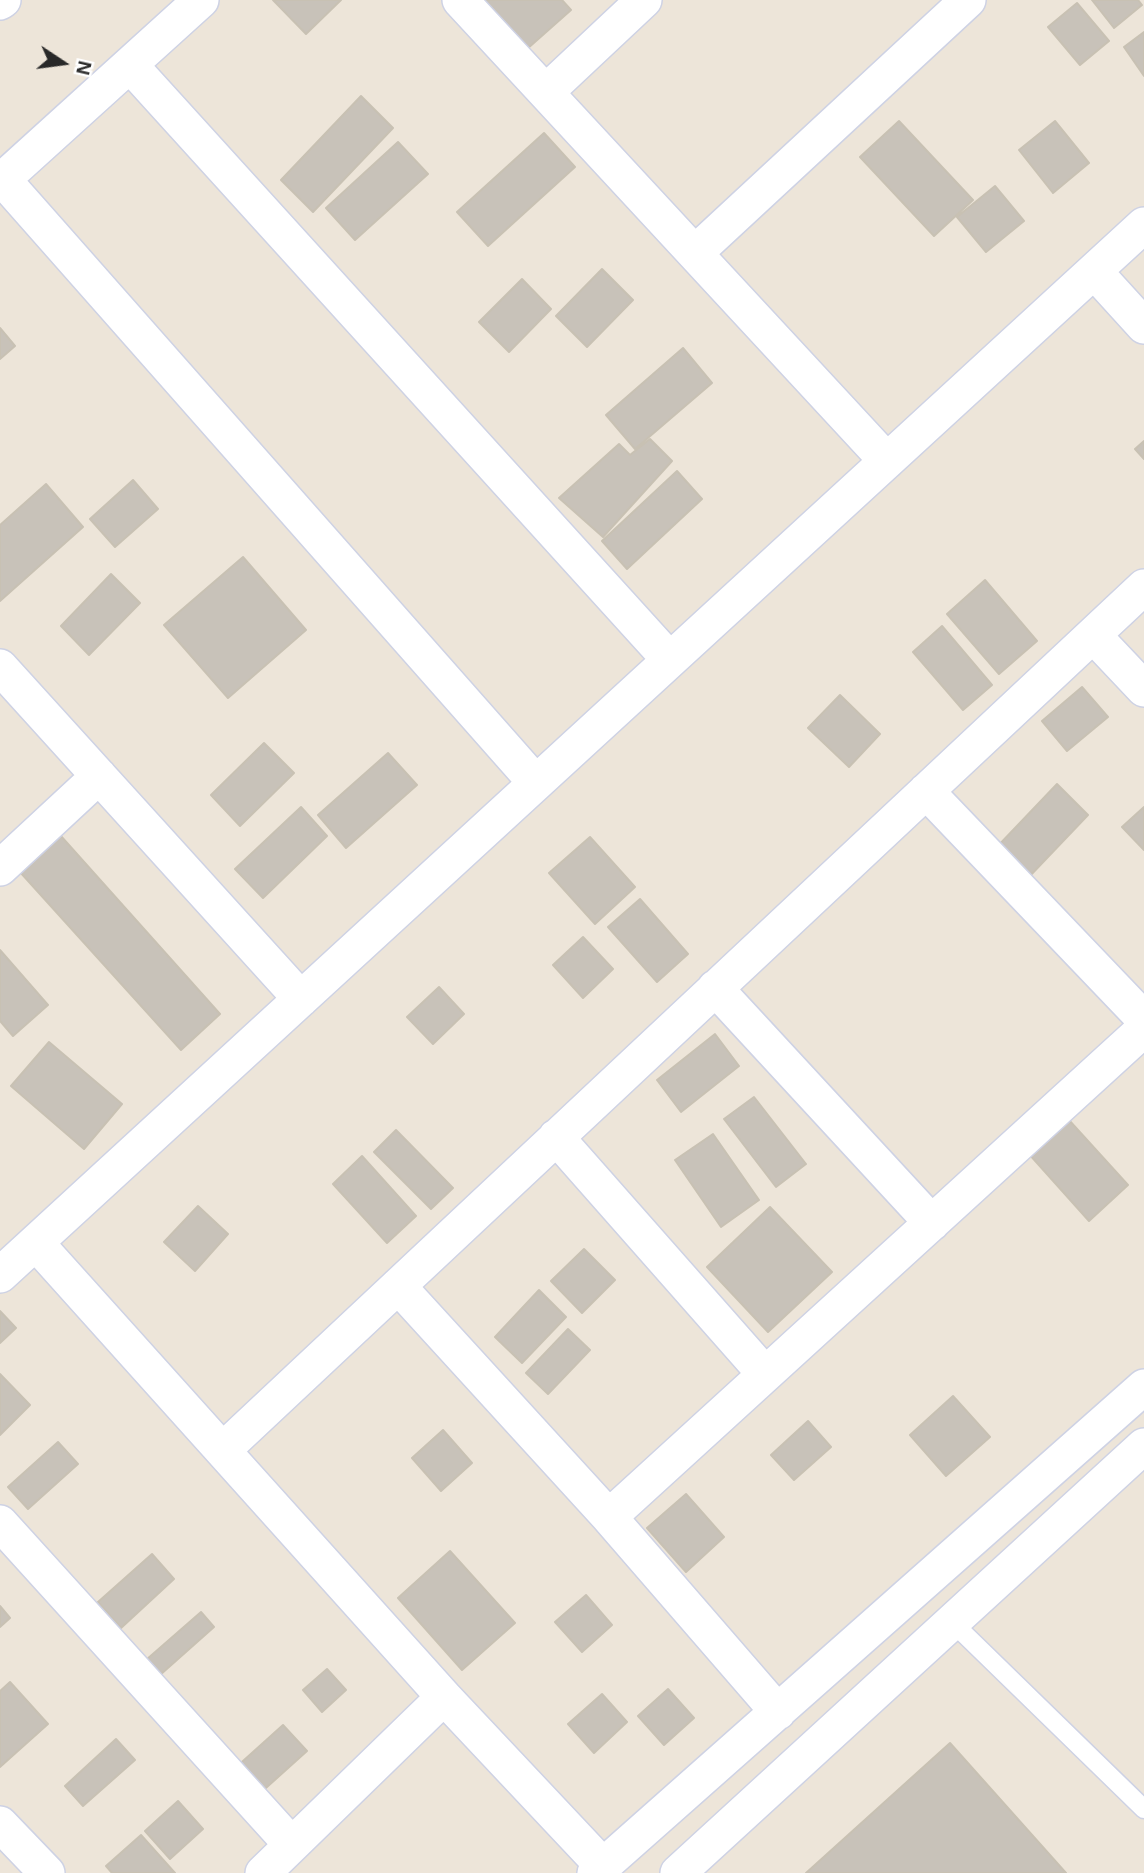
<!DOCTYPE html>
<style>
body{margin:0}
#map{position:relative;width:1144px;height:1873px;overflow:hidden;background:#ede5d9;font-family:Helvetica,sans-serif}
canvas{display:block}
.north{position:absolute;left:28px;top:28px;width:70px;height:70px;-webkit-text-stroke:5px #fff;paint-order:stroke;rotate:103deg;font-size:19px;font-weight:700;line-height:28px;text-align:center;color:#292929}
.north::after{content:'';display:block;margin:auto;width:24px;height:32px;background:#292929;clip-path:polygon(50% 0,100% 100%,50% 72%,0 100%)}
</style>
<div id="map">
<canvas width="1144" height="1873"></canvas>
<div class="north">N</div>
</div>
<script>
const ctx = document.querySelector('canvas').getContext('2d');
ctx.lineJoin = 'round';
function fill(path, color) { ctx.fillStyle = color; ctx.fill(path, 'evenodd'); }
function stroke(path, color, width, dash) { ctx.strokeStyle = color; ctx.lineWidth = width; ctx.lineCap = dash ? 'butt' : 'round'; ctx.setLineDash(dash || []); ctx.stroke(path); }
const building = new Path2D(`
 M273 0H341L306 34Z
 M484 0H562L571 10 527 49Z
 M1092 0H1138L1142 5 1114 28Z
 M1077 3 1109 41 1080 65 1048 27Z
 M1144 32V76L1124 47Z
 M361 96 393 128 313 212 281 180Z
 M899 121 973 200 934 236 860 157Z
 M1055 121 1089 163 1053 193 1019 150Z
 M544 133 575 167 488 246 457 212Z
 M398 142 428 174 355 240 326 208Z
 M995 186 1024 221 986 252 957 217Z
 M602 269 633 300 587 347 556 316Z
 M522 279 551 309 509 352 479 322Z
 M0 328 15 346 0 359Z
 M683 348 712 383 635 449 606 415Z
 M650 439 672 461 603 537 559 498 619 444 630 455Z
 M1144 441V459L1135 449Z
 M677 471 702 499 627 569 602 541Z
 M133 480 158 509 115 547 90 519Z
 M46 484 83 527 0 601V525Z
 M243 557 306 630 228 698 164 625Z
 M111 574 140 603 89 655 61 626Z
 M985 580 1037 641 999 674 947 614Z
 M942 626 992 685 963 710 913 652Z
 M1082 687 1108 717 1067 751 1042 721Z
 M840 695 880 734 849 767 808 728Z
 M264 743 294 773 240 826 211 795Z
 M388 753 417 785 346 848 318 815Z
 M1057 784 1088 815 1027 879 995 849Z
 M301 807 327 836 263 898 235 869Z
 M1144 807V850L1122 827Z
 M60 835 220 1014 181 1050 20 872Z
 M590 837 635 887 595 924 549 873Z
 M640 899 688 954 657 982 608 927Z
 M583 937 613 969 583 998 553 965Z
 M0 950 48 1005 13 1036 0 1021Z
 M439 987 464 1014 433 1044 407 1017Z
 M715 1034 739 1066 681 1112 657 1080Z
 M49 1042 122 1104 84 1149 11 1086Z
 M754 1097 806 1164 776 1187 724 1119Z
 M1068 1119 1128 1185 1089 1221 1029 1154Z
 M396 1130 453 1188 431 1209 374 1152Z
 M713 1134 759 1200 721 1227 675 1160Z
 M362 1156 416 1216 387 1243 333 1184Z
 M198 1206 228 1234 195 1271 164 1242Z
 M770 1207 832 1272 768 1332 707 1267Z
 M584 1249 615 1280 582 1313 551 1281Z
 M539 1290 566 1317 522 1363 495 1337Z
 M0 1311 16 1328 0 1343Z
 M568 1329 590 1350 548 1394 526 1373Z
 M0 1374 30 1405 0 1435Z
 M953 1396 990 1437 946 1476 910 1435Z
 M808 1421 831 1447 794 1480 771 1455Z
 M443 1430 472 1463 441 1491 412 1458Z
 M58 1442 78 1464 28 1509 8 1487Z
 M686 1494 724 1537 686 1572 647 1528Z
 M450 1551 515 1623 462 1670 398 1598Z
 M152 1554 174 1579 121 1628 98 1602Z
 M586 1595 612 1625 582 1652 555 1622Z
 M0 1606 10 1618 0 1627Z
 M201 1612 214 1627 160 1675 146 1660Z
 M327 1669 346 1690 322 1712 303 1690Z
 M10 1682 48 1724 0 1767V1691Z
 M668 1689 694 1718 664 1745 638 1716Z
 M602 1694 627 1722 594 1753 568 1724Z
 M283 1725 307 1751 257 1796 233 1770Z
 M116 1739 135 1760 83 1806 65 1786Z
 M950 1743 1066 1873H806Z
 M178 1801 203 1829 170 1859 145 1831Z
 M141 1835 175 1873H112L106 1866Z`);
const lane = new Path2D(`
 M951 1621 1144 1809`);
const street = new Path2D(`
 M460 0 887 461
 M0 2 3 0
 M130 65 670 660
 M546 92 644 0
 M0 176 536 783
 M0 182 201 0
 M695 253 968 0
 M1094 271 1144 326
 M1093 635 1144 689
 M0 667 301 999
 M926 791 1144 1019
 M0 868 99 776
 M715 988 932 1223
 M556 1137 765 1374
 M36 1243 444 1697 603 1866
 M0 1275 1144 225
 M398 1286 609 1517 778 1712
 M223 1450 1144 587
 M609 1517 1144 1029
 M0 1523 291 1844
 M0 1824 47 1873
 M263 1873 444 1697
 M595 1873 1144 1387
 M678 1873 1144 1446`);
fill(building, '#c8c2b9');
stroke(building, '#c8c1b3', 2);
stroke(lane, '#ced2e4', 21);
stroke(street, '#ced2e4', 38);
stroke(lane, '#fff', 18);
stroke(street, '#fff', 35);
</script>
